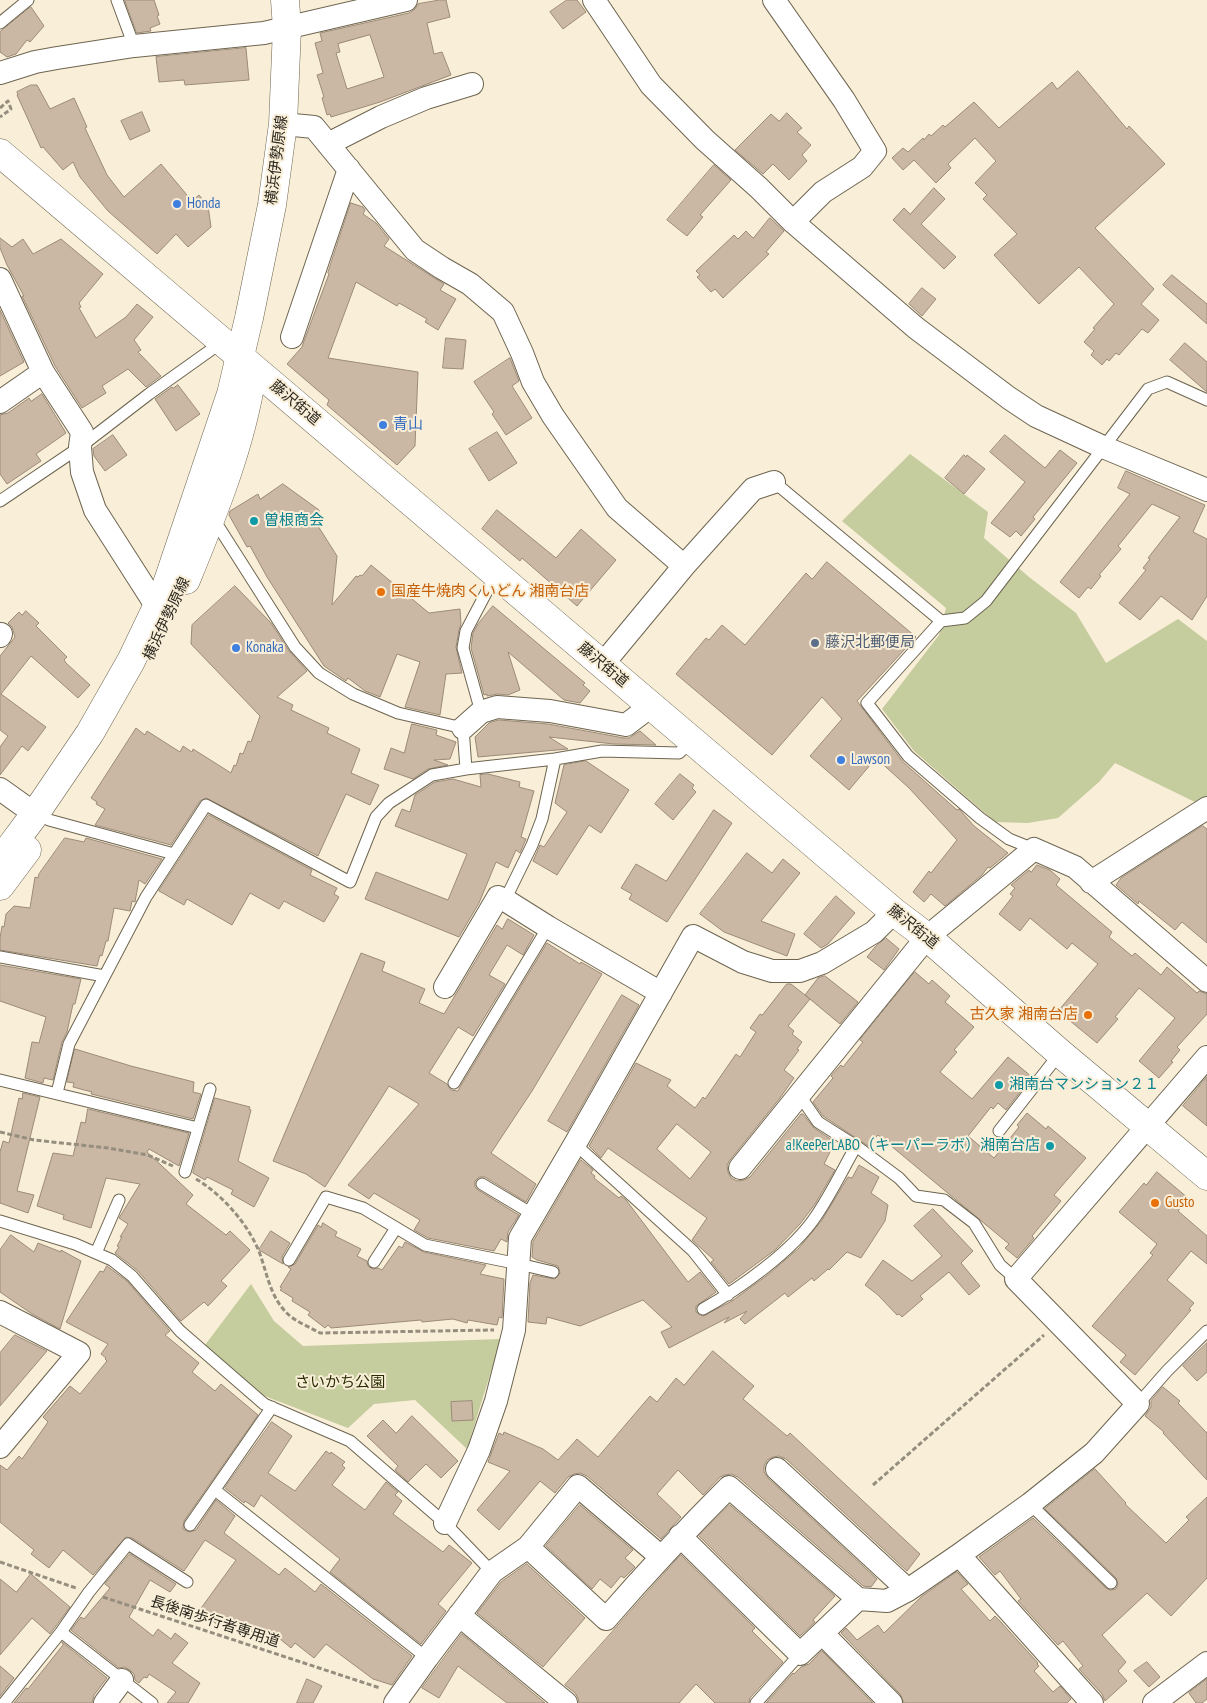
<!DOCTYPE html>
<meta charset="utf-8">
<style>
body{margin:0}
canvas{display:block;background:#f9eed7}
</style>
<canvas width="1207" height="1703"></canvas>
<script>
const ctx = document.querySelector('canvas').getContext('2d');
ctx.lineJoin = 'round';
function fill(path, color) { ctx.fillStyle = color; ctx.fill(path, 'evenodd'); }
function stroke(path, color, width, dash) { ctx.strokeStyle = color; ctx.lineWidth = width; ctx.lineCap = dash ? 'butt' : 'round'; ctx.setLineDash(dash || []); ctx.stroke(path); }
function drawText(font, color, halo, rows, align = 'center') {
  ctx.font = font + ' "PT Sans Narrow","Noto Sans JP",sans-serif'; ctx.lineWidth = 4; ctx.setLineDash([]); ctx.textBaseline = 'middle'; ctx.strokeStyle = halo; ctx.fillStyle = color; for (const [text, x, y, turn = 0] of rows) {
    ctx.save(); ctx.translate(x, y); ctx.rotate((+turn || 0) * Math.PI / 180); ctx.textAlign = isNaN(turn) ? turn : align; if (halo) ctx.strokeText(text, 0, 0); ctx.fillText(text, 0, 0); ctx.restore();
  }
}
const green = new Path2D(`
 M910 454 988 512 984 538 1029 577 1076 613 1106 663 1178 619 1207 641V797L1199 804 1115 763 1099 782 1058 818 1028 823 995 822 914 751 882 709 939 635 946 608 842 521Z
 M251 1284 274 1321 303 1346 501 1339 467 1449 415 1400 374 1404 348 1428 262 1395 205 1345Z`);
const building = new Path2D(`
 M125 0H154L159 15 157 16 160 24 150 28 151 31 137 33Z
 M440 0H446L450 17 427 23 434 54 442 52 451 75 380 102 331 117 330 114 327 115 322 98 324 97 317 75 323 73 315 43 322 41 320 33 409 13 415 9 418 4ZM370 35 384 77 347 89 336 53 340 52 338 44Z
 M567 0H577L586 12 563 29 550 12Z
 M31 7 44 26 30 42 27 40 16 54 7 57 0 52V32Z
 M246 48 249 80 185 85 184 80 159 82 156 57Z
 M1078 71 1127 129 1129 126 1165 164 1095 228 1154 289 1141 304 1159 320 1148 333 1142 329 1119 355 1116 353 1109 361 1107 359 1102 365 1091 355 1094 351 1084 342 1095 329 1093 328 1114 304 1079 267 1039 304 994 255 1017 234 983 199 987 195 975 183 996 161 975 138 948 164 951 168 936 183 914 160 903 170 892 158 903 148 908 152 923 138 924 140 929 134 931 136 943 125 945 127 974 102 999 128 1052 82 1057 89Z
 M31 85H37L50 109 74 98 87 127 85 128 107 175 124 197 161 164 192 201 199 195 208 206 211 227 188 247 176 234 157 254 108 211 80 177 73 162 63 170 43 147 41 148 17 95H18L17 92Z
 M142 112 150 131 130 140 121 121Z
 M787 113 802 128 797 132 811 145 802 155 807 161 789 180 773 164 763 174 735 150 771 114 779 121Z
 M714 165 731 180 700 215 703 217 687 236 667 220Z
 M934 188 945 199 921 224 956 257 944 269 893 220 904 208 910 214Z
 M351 203 363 207 365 210 363 214 376 223 389 239 384 246 444 284 440 290 456 299 438 330 425 322 427 319 399 303 397 306 356 282 328 358 418 372 415 446 397 465 327 405 329 400 287 364 302 347 304 341 329 274 328 273Z
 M770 218 784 231 766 252 769 254 723 298 715 289 711 292 697 277 700 275 696 271 734 235 738 239 746 231 753 238Z
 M0 238 12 247 23 239 33 254 61 239 103 274 79 303 81 307 79 308 96 338 126 317 137 304 153 317 134 340 141 350 138 352 161 376 146 387 128 369 102 386 106 393 82 408 55 366 22 296H24L7 265 0 248Z
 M1172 275 1207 304V324L1163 285Z
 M922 288 936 299 922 316 909 304Z
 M0 310 24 362 0 376Z
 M446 338 466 340 463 369 443 368Z
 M1185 343 1207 362V392L1170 360Z
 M510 358 519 381 512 386 532 418 506 435 492 414 494 412 474 382Z
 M178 385 200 414 176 431 155 399 172 387 173 388Z
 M42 394 66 433 36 454 41 461 7 484 0 474V415L8 413 29 398 31 401Z
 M497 432 517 463 489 481 469 449Z
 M113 435 127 455 105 471 94 456 93 449Z
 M1005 435 1045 468 1060 450 1077 463 1033 517 1035 519 1021 536 1016 531 1010 537 991 523 1025 482 990 452Z
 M964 455 966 457 967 455 985 469 964 494 945 478Z
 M1126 471 1205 505 1193 532 1207 539V596L1192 620 1161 596 1140 620 1119 603 1146 570 1143 568 1150 559 1148 558 1180 517 1152 504 1118 546 1121 549 1099 575 1101 576 1091 589 1088 587 1079 598 1060 582 1130 494 1118 488Z
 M283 484 319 510 318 526 337 556 332 605 356 576 358 577 360 575 362 576 371 565 429 613 460 609 461 624 459 630 456 647 462 673 446 674 440 715 405 707 420 662 397 654 380 697 365 691 348 678 346 681 324 666 267 577 250 546 247 547 229 515 230 511 258 494 260 499Z
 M497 510 556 558 581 529 616 560 577 606 522 558 520 561 482 529Z
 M827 562 916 637 857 701 903 762 957 810 959 809 974 826 1008 853 990 868 988 867 982 875 945 906 931 894 924 902 913 892 929 871 931 873 957 840 909 788 876 758 849 790 810 756 842 719 822 697 772 755 676 674 706 638 709 640 722 625 745 645 806 573 812 579Z
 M235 586 271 623 289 651 307 671 277 697 293 705 291 710 329 728 327 733 360 749 351 773 379 785 370 805 346 794 318 856 206 798 200 801 171 845 95 825 105 809 96 804 97 802 91 798 136 728 145 735 147 731 180 752 183 746 192 752 193 749 231 773 234 765 236 766 240 753 243 754 248 741 251 742 260 716 191 644 192 625Z
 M493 606 585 683 583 685 590 691 580 703 564 700 508 652 520 690 508 695 498 694 487 696V694L484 695 471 648 473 633 478 624Z
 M26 611 39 623 36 626 67 657 64 660 66 663 90 685 78 698 31 656 1 694 46 727 28 751 22 746 0 775V747L8 736 0 730V656L15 637 12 627 8 623 19 612 22 615Z
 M499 720 548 724 624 738H629L640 731 656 745 614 744 549 737 568 749 478 757 475 737 489 723Z
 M412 724 437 730 436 735 456 742 450 759 434 760 448 765 428 769 413 779 384 769 391 748 404 753Z
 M586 761 629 790 601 833 589 825 557 875 533 861 540 845 544 847 567 812 555 803 564 765Z
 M488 774 520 782 519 787 534 791 521 837 526 839 520 853 516 850 508 868 496 862 479 903 459 937 365 899 376 872 448 900 467 854 395 826 402 809 410 812 415 795 435 782 453 779 481 787 480 775Z
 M680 774 694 785 692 788 696 792 673 820 655 804Z
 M714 810 732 823 667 922 629 899 632 894 621 888 636 864 666 881Z
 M209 815 312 870 310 875 337 888 334 894 339 897 324 922 284 901 279 909 250 893 232 925 187 899 184 905 159 891Z
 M1203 826 1207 829V943L1182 922 1175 930 1139 901 1138 904 1116 885 1121 878Z
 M65 838 84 842 86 838 162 859 145 884 139 880 135 902 132 901 130 911 114 908 108 941H106L102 956 100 955 97 966 0 950V938L2 926 4 927 6 914 14 906 30 908 35 877 38 878 39 874Z
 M747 853 772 873 783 859 800 873 761 921 795 934 787 956 724 932 700 914Z
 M1037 865 1050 870 1060 879 1056 885 1112 932 1109 937 1132 956 1135 953 1161 975 1167 967 1197 993 1199 991 1207 994V1014L1177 1047 1180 1050 1171 1061 1173 1062 1159 1078 1139 1061 1175 1018 1139 988 1115 1017 1118 1019 1097 1043 1058 1011 1098 964 1072 943 1067 949 1030 918 1020 931 999 914 1013 896 1010 894 1015 888 1011 885 1029 870 1031 872Z
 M836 896 855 913 828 944 821 948 804 934Z
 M508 919 534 935 523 955 507 945 489 975 505 984 473 1036 458 1027 429 1073 447 1084 451 1090 458 1091 460 1087 547 943 580 964 581 962 602 974 532 1091 491 1153 536 1184 526 1202 485 1177H479L475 1181V1187L478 1190 519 1215 508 1232 507 1242 501 1239 494 1251 428 1238 414 1230 420 1220 374 1193 369 1199 348 1185 419 1104 389 1086 325 1187 306 1174 273 1161 361 953 385 962 382 971 425 989 419 1003 444 1014 497 925 502 929Z
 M886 938 899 949 884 970 867 957 875 947Z
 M0 965 81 979 75 1004H73L67 1032 62 1042 53 1080 44 1078 43 1083 25 1078 32 1042 39 1043 46 1017 0 1001Z
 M915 972 929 984 932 980 950 996 945 1002 974 1027 954 1050 957 1052 940 1072 972 1099 1008 1057 1032 1077 1006 1110 998 1103 993 1109 991 1107 968 1136 994 1158 1019 1127 1017 1125 1027 1113 1046 1129 1048 1126 1086 1158 1054 1195 1061 1201 1032 1236 1034 1238 1017 1258 1005 1248 1009 1244 878 1135 868 1146 823 1116 813 1102 833 1078 831 1076 839 1067 841 1065 843 1067 863 1042 860 1040Z
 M825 976 858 1002 840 1024 805 995 818 978Z
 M787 984H791L810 999 788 1026 794 1031 792 1034 802 1042 797 1049 799 1050 784 1070 794 1078 780 1098 730 1160 727 1165 728 1172 731 1178 737 1181 744 1180 750 1177 801 1114H803L814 1128 835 1142 824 1164 835 1170 815 1204 800 1224 775 1250 729 1284 711 1262 714 1260 692 1240 707 1218 608 1148 601 1158 589 1146 636 1063 671 1080 667 1086 695 1108 703 1097 705 1099 736 1054 740 1057 756 1032 750 1028 760 1014 762 1015ZM677 1124 711 1152 690 1179 657 1149Z
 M622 995 639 1005 567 1132 548 1121Z
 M75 1049 131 1066 194 1082 193 1092 201 1094 193 1119 91 1094 92 1092 73 1087 74 1083 67 1082Z
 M1207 1077V1126L1183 1106Z
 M23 1093 40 1097 17 1191 34 1195 28 1213 0 1203V1152L3 1141 9 1143 19 1098 22 1099Z
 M215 1098 250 1107 249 1109 251 1110 238 1161 269 1178 254 1207 231 1194 233 1190 207 1177 205 1180 193 1173Z
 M88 1109 189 1133 179 1166 149 1149 147 1152 193 1195 186 1204 226 1235 230 1231 250 1250 221 1281 227 1286 208 1306 204 1302 181 1321 138 1271 115 1253 119 1247 117 1246 122 1237H120L128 1224 119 1218 140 1184 106 1178 91 1228 63 1219 64 1215 37 1206 53 1153 73 1156 81 1122 85 1123Z
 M581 1160 593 1170 591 1173 595 1176 594 1178 619 1198 621 1196 626 1200 688 1282 700 1272 716 1292 696 1306V1312L703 1316 732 1301 769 1274 799 1248 822 1220 848 1177 852 1178 859 1165 879 1177 871 1193 888 1205 885 1221 861 1258 847 1252 829 1270 828 1269 814 1281 812 1278 788 1297 785 1293 745 1324 740 1319 747 1311 724 1323 729 1317 669 1348 661 1332 672 1327 643 1300 580 1326 547 1317 546 1324 528 1322 530 1283 533 1275 555 1279 560 1273 558 1266 537 1260 532 1257 533 1242Z
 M1157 1172 1188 1198 1178 1211 1207 1236V1264L1191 1251 1167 1280 1194 1303 1189 1309 1191 1310 1135 1375 1120 1362 1126 1355 1092 1326 1153 1255 1150 1253 1157 1244 1119 1212 1144 1183 1146 1185Z
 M933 1209 973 1251 961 1263 980 1286 969 1295 949 1272 920 1296 923 1299 902 1317 899 1314 897 1315 878 1295 865 1285 883 1260 912 1281 942 1256 914 1226Z
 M323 1223 337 1232 335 1236 361 1249 357 1256 367 1261 368 1266 373 1269 378 1268 382 1270 399 1246 402 1248 405 1242 424 1252 486 1265 480 1274 504 1279 502 1318 499 1317 497 1325 468 1320 467 1323 453 1319 422 1322 421 1320 331 1328 328 1325 325 1328 308 1315 310 1312 292 1301 293 1298 280 1290 282 1288 280 1287 291 1269 288 1267 295 1264 318 1225 321 1227Z
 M271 1231 290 1243 282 1257 283 1264 259 1250Z
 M11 1235 34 1252 38 1243 61 1252V1250L81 1261 60 1329 32 1314 0 1292V1250Z
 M107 1266 127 1281 170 1331 165 1335 199 1363 192 1372 215 1391 221 1384 258 1415 184 1521 183 1529 189 1532 196 1530 216 1500 235 1516 224 1533 279 1575 285 1568 315 1592 321 1584 412 1656 392 1685 373 1679 326 1644 314 1658 295 1643 291 1648 269 1630 263 1637 256 1632 254 1634 250 1630 246 1635 223 1617 218 1625 199 1611 236 1560 205 1540 184 1571 132 1538 126 1537 93 1575 63 1550 49 1568 31 1554 34 1550 0 1522V1465L7 1470 19 1456 22 1459 48 1422 43 1417 70 1386 80 1394 107 1361 105 1359 106 1358 101 1354 108 1344 66 1322 100 1271 103 1272Z
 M15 1335 47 1351 0 1406V1353Z
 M1207 1343V1372L1197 1381 1183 1366Z
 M713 1351 754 1386 743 1399 787 1436 790 1433 920 1554 907 1571 786 1459 779 1456 773 1457 767 1460 764 1466V1472L768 1478 877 1579 871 1587 863 1586 738 1477 731 1474 725 1475 720 1477 703 1495 678 1470 657 1494 681 1517 661 1539 587 1476 580 1473 574 1474 568 1477 555 1493 540 1481 499 1530 477 1510 510 1471 488 1462 499 1433 503 1435 504 1432 543 1449 558 1460 577 1439 598 1457 650 1396 657 1402 676 1378 684 1385Z
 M1163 1387 1180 1401 1178 1403 1207 1433V1480L1163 1433 1164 1432 1145 1416 1151 1407V1401Z
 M472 1401 473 1420 452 1421 451 1402Z
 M412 1416 458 1461 441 1478 426 1464 408 1482 395 1470 398 1466 367 1436 383 1420 396 1433Z
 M272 1422 292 1436 268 1473 295 1491 326 1451 330 1454 331 1452 345 1462 342 1465 345 1468 332 1485 365 1510 386 1482 398 1492 395 1495 402 1501 393 1514 443 1552 449 1545 472 1563 438 1604 446 1611 421 1644 330 1572 340 1559 261 1495 254 1507 245 1501 244 1503 225 1488Z
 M1095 1469 1126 1503 1125 1504 1166 1543 1189 1520 1186 1517 1207 1497V1578L1171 1616 1147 1593 1102 1635 1126 1662 1118 1671 1127 1681 1105 1701 1102 1694 1079 1669 1083 1666 1063 1641 1058 1645 1018 1601 1021 1599 1000 1571 995 1575 979 1557 1033 1518 1106 1588 1110 1590 1116 1589 1118 1584 1116 1578 1045 1509Z
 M580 1505 633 1550 625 1558 635 1567 624 1578 621 1576 611 1588 600 1579 592 1589 546 1546Z
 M730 1505 835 1596 813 1620 815 1622 800 1636 699 1536Z
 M130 1554 176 1584 170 1592 150 1580 129 1617 153 1636 158 1629 171 1639 175 1633 188 1643 172 1663 200 1683 188 1703H167L176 1692 149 1674 147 1678 144 1677 139 1683 135 1680 134 1674 130 1670 124 1667 119 1668 71 1630 81 1617 84 1619 110 1588 105 1584Z
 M681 1555 755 1628 752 1631 783 1662 750 1698 749 1703H715L696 1684 679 1703H579L578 1698 575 1693 565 1685Z
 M527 1564 585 1618 543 1667 477 1613 501 1582Z
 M957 1572 968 1584 961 1589 990 1621 995 1616 999 1620 1038 1663 1037 1664 1039 1666 1034 1671 1053 1692 1060 1686 1071 1699 1067 1703H904L900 1694 841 1633 846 1628 857 1640 878 1625 884 1633 921 1597Z
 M31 1574 70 1607 50 1634 32 1618 0 1655V1579L16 1592Z
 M462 1634 545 1703H507L458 1666 439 1698 422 1688Z
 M62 1642 107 1678 94 1695 92 1703H14L26 1688 28 1689 63 1645Z
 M822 1651 873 1703H766L793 1673 794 1674 801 1667 809 1664Z
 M1147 1662 1160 1677 1149 1687 1134 1671Z
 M0 1666 14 1678 0 1696Z
 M307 1679 322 1686 313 1703H297Z
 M1207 1679V1699L1202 1703H1196L1189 1693Z`);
const path = new Path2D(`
 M0 108 8 101 11 109 0 117
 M0 1132 34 1140 108 1148 148 1155 173 1166
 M196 1179C223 1195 249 1225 260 1254 267 1274 270 1294 284 1310 293 1321 308 1326 320 1333L494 1330
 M873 1485 1044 1335
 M0 1562 76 1588
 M103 1597 380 1688`);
const service = new Path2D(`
 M117 0 134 46
 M0 23 28 0
 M774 482 941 621 965 618 986 601 1148 389 1167 382 1207 400
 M0 501 80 447 149 394 222 342
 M213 518 295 647 319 673 353 694 398 713 463 728 466 769
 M941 621 867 703 908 756 980 818 1009 839 1034 849
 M481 712 463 648 466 631 496 574
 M49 820 174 854
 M505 900 532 845 542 819 555 759
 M0 957 104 976
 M0 1080 198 1128
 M454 1083 548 927
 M57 1093 69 1044 146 897 206 805 350 882 376 817 389 803 432 775 466 769 555 759 602 751 679 753 692 741
 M800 1096 818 1122 856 1146 899 1178 916 1196 944 1200 974 1223 1000 1265 1016 1279
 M999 1131 1060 1053
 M575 1144 693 1251 728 1295
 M185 1172 210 1089
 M482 1184 534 1215
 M0 1221 75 1244 112 1260 132 1276 180 1331 264 1404 350 1441 445 1523 492 1572
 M96 1253 119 1200
 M289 1260 326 1197 363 1208 425 1245 519 1264 553 1272
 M374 1262 396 1228
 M703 1309C739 1289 793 1251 816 1216 831 1194 843 1169 856 1146
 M1138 1404 1167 1371 1207 1331
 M215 1490 427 1658
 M1030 1504 1111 1583
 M190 1525 272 1407
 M61 1632 152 1703
 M4 1703 61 1632 89 1592 128 1544 187 1582
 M756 1703 800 1654`);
const minor = new Path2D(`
 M594 0 651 85 705 140 759 188 793 222 916 328 1009 398 1036 416 1103 447 1207 490
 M774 0 844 100 875 151 862 167 823 192 793 222
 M0 73 35 62 57 58 134 46 264 33 406 0
 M283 124 314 127 415 250 442 268 470 284 503 312 522 353 533 382 553 416 617 508 684 566 753 489 774 482
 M328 144 381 117 426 98 472 84
 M0 279 43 372 82 432 80 447 82 472 95 510 157 607
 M292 337 349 169
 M0 402 43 372
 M0 636 1 634
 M602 665 684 566
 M463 728 481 712 497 707 550 711 626 725 651 706
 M0 789 35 814
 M1091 882 1207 808
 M445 987 498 897 505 900 548 927 661 993
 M740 1168 927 937 1034 849 1075 867 1207 981
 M0 1312 79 1353 0 1447
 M777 1469 908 1590
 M445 1523 479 1450 496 1401 514 1330 520 1238 575 1144 693 936 743 962 772 971H800L822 963 874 932 894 912
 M528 1547 606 1619C646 1573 687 1529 729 1487L858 1599 800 1654 680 1536
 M959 1555 1092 1703
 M858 1599 887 1601 908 1590 959 1555 1030 1504 1094 1453 1138 1404 1016 1279 1207 1057
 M459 1615 566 1703
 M823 1634 891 1703
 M105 1703 122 1680
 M395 1703 427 1658 492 1572 528 1547 578 1486 660 1556
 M1154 1703 1207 1663`);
const primary = new Path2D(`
 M186 580C213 514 241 446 252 375
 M0 861 35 814 90 733 131 661 165 590 231 394 249 318 272 205 283 124 287 28 285 0
 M0 886 27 850`);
const trunk = new Path2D(`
 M0 153 894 912 927 937 1060 1053 1207 1176`);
const markers = [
 [177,204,5,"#3f7fe0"],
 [383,425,5,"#3f7fe0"],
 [254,521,5,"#0f9aa8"],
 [381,592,5,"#e8710a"],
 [815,643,5,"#5c6f8a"],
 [236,648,5,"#3f7fe0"],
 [841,760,5,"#3f7fe0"],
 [1088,1015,5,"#e8710a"],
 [999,1085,5,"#0f9aa8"],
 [1050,1146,5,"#0f9aa8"],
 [1155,1203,5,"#e8710a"]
];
const streetNames = [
 ["横浜伊勢原線",277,160,-83],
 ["藤沢街道",295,403,40],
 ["横浜伊勢原線",167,619,-65],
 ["藤沢街道",603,665,40],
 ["藤沢街道",913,927,39],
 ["長後南歩行者専用道",215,1622,18]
];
const shopNames = [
 ["Honda",187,204],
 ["青山",393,425],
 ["Konaka",246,648],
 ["Lawson",851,760]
];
const cultureNames = [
 ["曽根商会",264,521],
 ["湘南台マンション２１",1009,1085],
 ["a!KeePerLABO（キーパーラボ）湘南台店",1040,1146,"right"]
];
const foodNames = [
 ["国産牛焼肉くいどん 湘南台店",391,592],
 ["古久家 湘南台店",1078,1015,"right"],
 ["Gusto",1165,1203]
];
const serviceNames = [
 ["藤沢北郵便局",825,643]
];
const parkNames = [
 ["さいかち公園",340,1383]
];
fill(green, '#c5cc9e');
fill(building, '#cab8a5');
stroke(building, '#9c8b79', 1);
stroke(service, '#6e6551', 13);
stroke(minor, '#6e6551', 24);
stroke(primary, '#6e6551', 29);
stroke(trunk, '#6e6551', 29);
stroke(path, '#958e7e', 3, [5, 2.5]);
stroke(service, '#fff', 11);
stroke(minor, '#fff', 22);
stroke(primary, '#fff', 28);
stroke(trunk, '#fff', 28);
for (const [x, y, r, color] of markers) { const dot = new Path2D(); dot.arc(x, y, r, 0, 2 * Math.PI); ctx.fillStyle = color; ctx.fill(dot); stroke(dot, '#f9eed7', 2); }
drawText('15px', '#2b271f', '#f9eed7', streetNames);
drawText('15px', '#366cbe', '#f9eed7', shopNames, 'left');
drawText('15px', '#0d838f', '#f9eed7', cultureNames, 'left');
drawText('15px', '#c56008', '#f9eed7', foodNames, 'left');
drawText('15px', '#4e5e75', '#f9eed7', serviceNames, 'left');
drawText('15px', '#292c03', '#f9eed7', parkNames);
</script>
